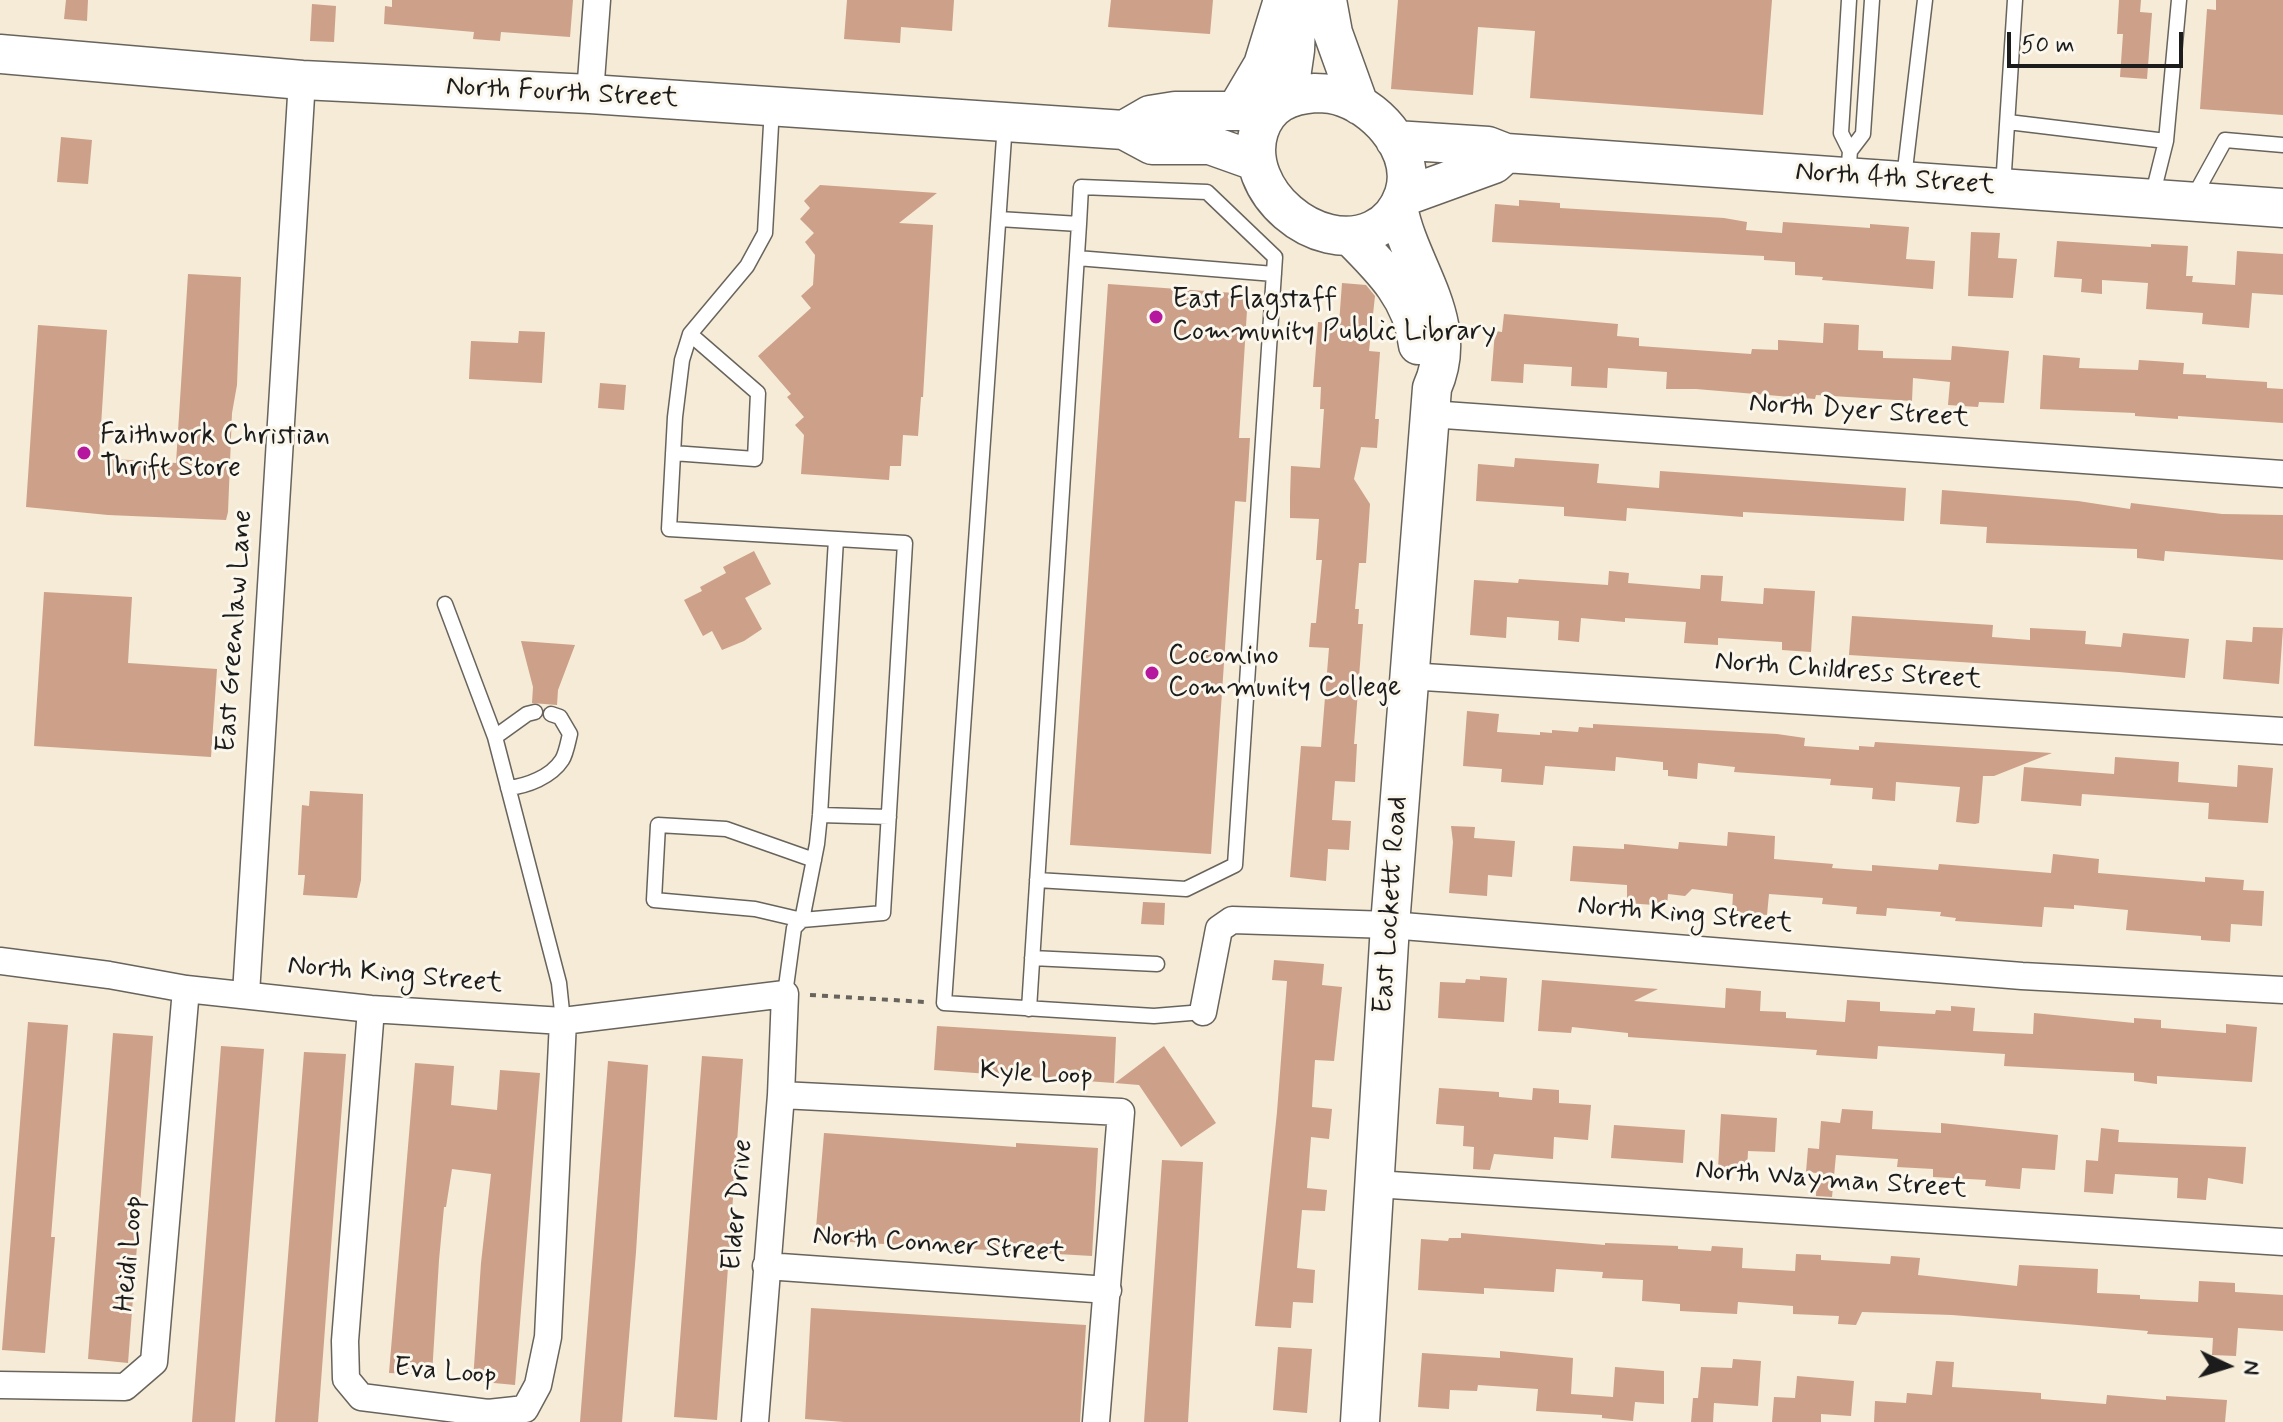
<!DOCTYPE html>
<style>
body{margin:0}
#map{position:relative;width:2283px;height:1422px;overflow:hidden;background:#f5ebd6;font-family:Mynerve,sans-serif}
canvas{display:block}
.north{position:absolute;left:2187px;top:1326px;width:80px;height:80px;-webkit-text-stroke:6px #fbf7ec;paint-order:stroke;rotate:94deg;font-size:22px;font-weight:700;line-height:32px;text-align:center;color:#1c1c1c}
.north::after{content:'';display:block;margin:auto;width:28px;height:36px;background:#1c1c1c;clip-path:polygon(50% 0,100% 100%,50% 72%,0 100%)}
.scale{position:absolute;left:2007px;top:32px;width:176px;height:36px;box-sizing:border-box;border:4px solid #1c1c1c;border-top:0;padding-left:10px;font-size:24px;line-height:28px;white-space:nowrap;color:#1c1c1c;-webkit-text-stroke:6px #fbf7ec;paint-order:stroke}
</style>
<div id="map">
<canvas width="2283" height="1422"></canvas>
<div class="north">N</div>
<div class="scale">50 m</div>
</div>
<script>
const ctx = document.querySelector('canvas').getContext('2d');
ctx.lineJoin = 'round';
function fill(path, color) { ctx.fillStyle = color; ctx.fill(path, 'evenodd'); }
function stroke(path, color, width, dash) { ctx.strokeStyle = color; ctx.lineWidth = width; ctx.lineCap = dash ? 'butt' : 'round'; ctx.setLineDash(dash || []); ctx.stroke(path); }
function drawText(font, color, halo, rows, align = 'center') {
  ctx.font = font + ' Mynerve,sans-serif'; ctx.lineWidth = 6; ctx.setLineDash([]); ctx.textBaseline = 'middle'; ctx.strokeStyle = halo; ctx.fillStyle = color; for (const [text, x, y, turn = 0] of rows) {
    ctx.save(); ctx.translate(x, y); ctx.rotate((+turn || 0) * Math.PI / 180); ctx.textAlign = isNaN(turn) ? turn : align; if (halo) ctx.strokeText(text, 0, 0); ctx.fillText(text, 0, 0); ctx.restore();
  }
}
const building = new Path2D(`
 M66 0H88L87 21 64 19Z
 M392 0H573L570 37 501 32 500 41 473 39 474 32 384 24 385 6 392 7Z
 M847 0H954L952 31 901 27 900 43 844 39Z
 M1111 0H1213L1210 34 1108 27Z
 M1398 0H1772L1763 115 1530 98 1535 31 1478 27 1473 95 1391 89Z
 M2119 0H2141L2140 12 2152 13 2147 79 2120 77 2123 34H2117Z
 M2216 0H2283V115L2200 109 2207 9 2216 10Z
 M312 4 336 6 334 42 310 41Z
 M61 137 92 140 88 184 57 182Z
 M820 185 937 193 899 223 933 225 923 397H921L918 436 903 435 901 466H890L889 480 801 474 804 435 795 425 804 417 787 397 791 394 758 356 811 308 801 296 813 285 815 255 805 242 814 233 800 219 810 208 804 201Z
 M1519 200 1560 203V208L1724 218 1747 222 1746 230 1782 233 1783 222 1870 228V224L1909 227 1906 259 1935 261 1933 289 1822 280 1823 277 1795 275V262L1764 260V256L1492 242 1495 204 1519 206Z
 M1971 232 2000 233 1998 258 2017 259 2013 298 1968 296Z
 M2057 241 2151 247V244L2188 246 2186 276H2193L2192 282 2235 285 2237 251 2283 254V295L2252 293 2249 328 2202 324 2203 313 2146 309 2148 283 2102 280V294L2081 292 2082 279 2054 277Z
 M188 274 241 277 237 385 232 413 228 512 226 520 108 515 26 507 38 325 107 330 99 458 176 463Z
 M1342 283 1366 285 1375 296 1369 351 1380 352 1375 419H1379L1377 448 1361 447 1354 479 1370 504 1366 563H1359L1355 609H1359L1358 624H1363L1354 744H1357L1355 782 1335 781 1332 820 1351 821 1349 850 1328 849 1326 881 1290 877 1301 746 1321 747 1329 648 1309 647 1311 623H1316L1322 560H1316L1319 519 1290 518V497L1291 466 1320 468 1324 409H1320L1321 387H1313L1318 322 1339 324Z
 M1108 284 1248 294 1239 438H1250L1246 502 1235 501 1211 854 1070 845Z
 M1504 314 1618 324 1617 336 1639 338V346L1751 354 1752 349 1778 350V340L1823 343 1824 323 1859 325 1858 350 1883 351V358L1951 360 1952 346 2009 351 2004 403 1979 402 1978 407 1948 405 1950 382 1913 378 1912 401 1816 395 1815 399 1696 389H1666L1667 372 1608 368 1607 388 1571 386 1572 367 1524 364 1523 383 1491 381 1495 331 1502 332Z
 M519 331 545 332 542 383 469 379 471 341 518 343Z
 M2043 355 2080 358 2079 368 2138 370 2139 360 2184 363 2183 374 2206 375V378L2267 382V388L2283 389V423L2178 416V419L2135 416V413L2040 409Z
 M600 383 626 385 624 410 598 408Z
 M1515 458 1599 464 1597 483 1659 488 1660 471 1906 488 1904 521 1743 512V517L1627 508 1626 521 1564 516V507L1476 501 1478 464 1514 467Z
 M1942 490 2078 501 2130 509 2131 503 2222 514 2283 515V560L2165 551 2164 561 2137 558V549L1986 543 1987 527 1940 524Z
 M754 551 771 584 745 598 762 629 744 641 722 650 712 631 703 636 684 600 702 591 700 587 726 573 723 567Z
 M1609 571 1629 573 1628 583 1700 589 1701 575 1723 576 1721 601 1763 604 1764 588 1815 591 1811 652 1782 650V642L1718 638V645L1684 643 1686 622 1625 618V622L1581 618 1579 642 1558 640 1559 621 1507 617 1506 638 1470 635 1474 580 1518 583 1519 579 1608 585Z
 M44 592 132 597 128 663 217 669 211 757 34 746Z
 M1852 616 1993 625 1992 637 2030 640V628L2086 631 2085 644 2121 647 2123 633 2189 639 2185 678 2119 672 1849 655Z
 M2253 627 2283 628 2279 684 2223 679 2226 640 2252 642Z
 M521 641 575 645 558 690 557 705 532 703 533 687Z
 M1467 711 1499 714 1497 732 1540 735V732L1552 733V730L1578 732 1579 727 1593 728V724L1777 734 1805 738 1804 746 1859 750V746L1874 747 1875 742 2052 753 1994 776H1983L1979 823 1975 824 1956 822 1960 787 1896 782 1895 801 1872 799 1873 788 1830 785 1831 779 1734 772 1735 767 1698 763 1697 779 1668 776V770H1663V762L1616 757 1615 771 1545 766 1543 785 1501 782 1502 769 1463 766Z
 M2115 757 2179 762 2178 782 2237 787 2238 765 2273 768 2268 823 2208 819 2209 803 2082 794 2081 806 2021 801 2024 767 2114 774Z
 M310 791 363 794 361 880 357 898 303 895 305 875H298L302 805 309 806Z
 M1451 826 1475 827 1474 838 1515 841 1512 877 1488 875 1487 896 1449 893 1453 842Z
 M1728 832 1775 836 1774 859 1833 864 1832 868 1872 871V865L1938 870 1939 864 2051 873 2053 854 2099 859 2098 873 2205 882V877L2244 880 2243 890 2264 891 2262 926 2231 924 2230 942 2201 940V936L2126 930 2128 910 2074 905V909L2044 907 2042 927 1955 921 1956 918 1940 916 1941 912 1887 908 1886 916 1856 914 1857 907 1822 904 1823 898 1769 894 1767 915 1732 912 1733 894 1692 889 1685 896 1668 894 1667 906 1627 903V885L1570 881 1573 846 1624 849V844L1678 849 1679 842 1727 846Z
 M1143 902 1165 903 1164 925 1141 924Z
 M1274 960 1324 964 1322 985 1342 987 1334 1061 1315 1060 1312 1107 1332 1109 1329 1139 1311 1137 1307 1188 1327 1190 1325 1211 1302 1210 1297 1268 1315 1270 1313 1303 1293 1302 1291 1328 1255 1326 1277 1112 1287 981 1272 980Z
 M1480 976 1507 978 1504 1022 1438 1018 1440 982 1465 983 1466 979 1480 980Z
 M1542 980 1658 989 1634 1001 1725 1008 1726 988 1761 991 1760 1011 1786 1012V1018L1845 1022 1847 1000 1880 1002V1011L1935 1014 1936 1010 1951 1011V1006L1975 1008 1973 1031 2033 1034 2034 1013 2134 1023V1018L2161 1020V1028L2226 1033V1024L2257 1027 2252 1082 2157 1076V1084L2134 1081V1073L2004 1066 2005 1054 1878 1046 1877 1059 1816 1055 1817 1050 1628 1037V1033L1572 1027 1571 1033 1538 1031Z
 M28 1022 68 1025 51 1237H55L45 1353 2 1350Z
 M937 1026 1116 1037 1114 1083 934 1070Z
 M113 1033 153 1036 128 1363 88 1359Z
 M221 1046 264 1049 235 1422H192Z
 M1164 1046 1216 1123 1181 1147 1139 1085 1115 1083Z
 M304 1052 346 1054 332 1234 318 1422H275Z
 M702 1056 743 1059 717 1420 674 1417Z
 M608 1061 648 1065 636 1252 622 1422H580Z
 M415 1063 454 1066 451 1105 497 1110 500 1070 540 1073 515 1385 473 1381 481 1263 491 1174 452 1169 446 1207H444L439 1260 432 1375 389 1373Z
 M1439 1088 1499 1092V1097L1532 1100 1533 1088 1559 1090V1103L1591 1105 1588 1140 1554 1137 1553 1159 1494 1154 1490 1170 1473 1169 1474 1147 1463 1146 1464 1126 1436 1124Z
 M1842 1109 1873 1111 1872 1129 1941 1133V1123L2058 1135 2055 1170 2022 1168 2020 1189 1985 1186 1986 1180 1933 1177V1169L1897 1167 1898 1159 1836 1155 1832 1197 1816 1196 1817 1173 1806 1172 1808 1148 1819 1149 1821 1121 1840 1123Z
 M1721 1114 1777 1118 1775 1152 1748 1151 1747 1171 1718 1169Z
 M1614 1125 1685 1130 1683 1163 1611 1158Z
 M2101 1128 2119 1130 2118 1142 2246 1147 2243 1184 2208 1178 2206 1200 2177 1198 2178 1178 2115 1174 2113 1194 2084 1192 2086 1160 2098 1161Z
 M824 1133 1016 1147V1143L1098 1148 1092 1256 815 1240Z
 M1162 1160 1203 1162 1188 1422H1144Z
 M1461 1233 1605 1245V1243L1678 1246V1249L1711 1251 1712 1246 1743 1248 1742 1268 1795 1271 1796 1254 1821 1255V1260L1890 1264 1891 1256 1920 1258 1918 1275 2017 1286 2019 1265 2098 1269 2097 1293 2140 1295V1299L2198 1302 2199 1281 2235 1283V1292L2283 1295V1331L2238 1328 2236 1356 2212 1355 2213 1338 2147 1334 2148 1331 2078 1325 1952 1315 1862 1312 1856 1325 1838 1324 1839 1316 1793 1314V1306L1738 1302 1737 1314 1680 1311V1304L1642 1301 1643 1280 1602 1278 1603 1272 1556 1269 1554 1292 1484 1288V1294L1418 1290 1421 1239 1448 1241 1449 1238H1461Z
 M811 1308 1086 1325 1080 1422H844L805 1419Z
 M1278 1347 1312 1349 1307 1413 1273 1410Z
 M1500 1351 1573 1358 1571 1394 1613 1397 1615 1367 1664 1371V1404L1635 1402 1633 1421 1602 1418V1415L1536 1411 1538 1389 1478 1385 1477 1391 1450 1390 1449 1409 1418 1407 1422 1353 1500 1358Z
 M1733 1359 1761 1361 1758 1406 1714 1403 1713 1422H1691L1693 1398H1698L1701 1367 1732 1368Z
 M1936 1361 1954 1362 1952 1387 2041 1393V1399L2106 1404 2107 1395 2166 1400V1396L2227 1400 2225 1422H1874L1875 1401 1906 1403 1907 1393 1932 1395Z
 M1797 1376 1854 1381 1851 1416 1821 1414V1422H1772L1774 1397 1795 1398Z`);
const path = new Path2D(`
 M810 995 925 1002`);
const lane = new Path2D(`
 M1849 0 1841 133 1850 151
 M772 107 765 233 747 266 690 334 682 360 675 417 669 529 905 543 883 913 802 920 755 909 654 900 658 825 726 829 814 860
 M2008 122 2166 141
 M1005 123 944 1003 1154 1016 1203 1012
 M1848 175 1850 151 1863 134 1872 0
 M1904 178 1925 0
 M2003 187 2015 0
 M2152 197 2166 141 2179 0
 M2193 198 2225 140 2283 145
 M999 219 1079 224 1029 1009
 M1077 258 1274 274
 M673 453 755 459 758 393 690 334
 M445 604 495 737 559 983 563 1021
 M495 737 527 714 535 712
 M508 788C527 786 551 777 562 760 566 754 568 742 570 734L560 717 551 714
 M820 815 889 817
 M1037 880 1186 889 1235 865 1275 257 1207 192 1081 187 1079 224
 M1032 958 1157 964
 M785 994 794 928 802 920 817 844 820 815 836 539`);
const street = new Path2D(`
 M590 94 597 0
 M1430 414 2283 474
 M1408 676 2283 731
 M0 961 109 975 186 989 371 1009 563 1021 785 994 781 1095 755 1422
 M246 994 302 80
 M371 1009 345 1341 346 1379 361 1397 488 1413 525 1409 538 1385 548 1337 563 1021
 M1203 1012 1219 929 1232 920 1390 925 2022 976 2283 990
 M781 1095 1121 1112 1096 1422
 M1375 1184 2283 1242
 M766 1266 1108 1290
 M0 1385 125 1387 154 1362 186 989`);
const secondary = new Path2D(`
 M1327 0 1333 33 1359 105
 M0 54 302 80 590 94 1124 130 1152 145H1210L1255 161
 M1315 93C1326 93 1336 94 1345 98 1381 111 1417 154 1404 194 1399 209 1388 223 1373 230 1317 256 1240 190 1259 131 1268 104 1289 95 1315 93Z
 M1288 98 1295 50 1297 3
 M1237 109 1263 65 1283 0
 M1124 130 1150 115 1175 111H1270
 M1395 140 1488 146 1506 153 2283 208
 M1403 197 1494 164 1506 153
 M1350 236C1382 268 1413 298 1418 345
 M1360 1422 1390 925 1432 388C1462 321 1410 270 1398 207`);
const markers = [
 [1156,317,8,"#b5179e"],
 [84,453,8,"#b5179e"],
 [1152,673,8,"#b5179e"]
];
const streetNames = [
 ["North Fourth Street",562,94,3],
 ["North 4th Street",1895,180,4],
 ["North Dyer Street",1859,412,4],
 ["East Greenlaw Lane",236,631,-86],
 ["North Childress Street",1848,672,4],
 ["East Lockett Road",1392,905,-86],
 ["North King Street",1685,916,5],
 ["North King Street",395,976,5],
 ["Kyle Loop",1036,1075,3],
 ["North Wayman Street",1831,1181,4],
 ["Elder Drive",739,1205,-85],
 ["North Conner Street",939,1246,4],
 ["Heidi Loop",131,1254,-85],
 ["Eva Loop",445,1373,5]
];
const poiNames = [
 ["East Flagstaff",1172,301],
 ["Community Public Library",1172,333],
 ["Faithwork Christian",100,437],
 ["Thrift Store",100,469],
 ["Coconino",1168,657],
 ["Community College",1168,689]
];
fill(building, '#cda089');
stroke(lane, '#68645d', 17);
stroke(street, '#68645d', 29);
stroke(secondary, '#68645d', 41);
stroke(path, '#68645d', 4, [6, 6]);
stroke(lane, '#fff', 14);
stroke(street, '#fff', 26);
stroke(secondary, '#fff', 38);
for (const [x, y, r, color] of markers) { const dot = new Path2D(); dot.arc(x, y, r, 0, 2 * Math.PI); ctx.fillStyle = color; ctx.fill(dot); stroke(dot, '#fbf7ec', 3); }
drawText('28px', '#1c1c1c', '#fbf7ec', streetNames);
drawText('28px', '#1c1c1c', '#fbf7ec', poiNames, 'left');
</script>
